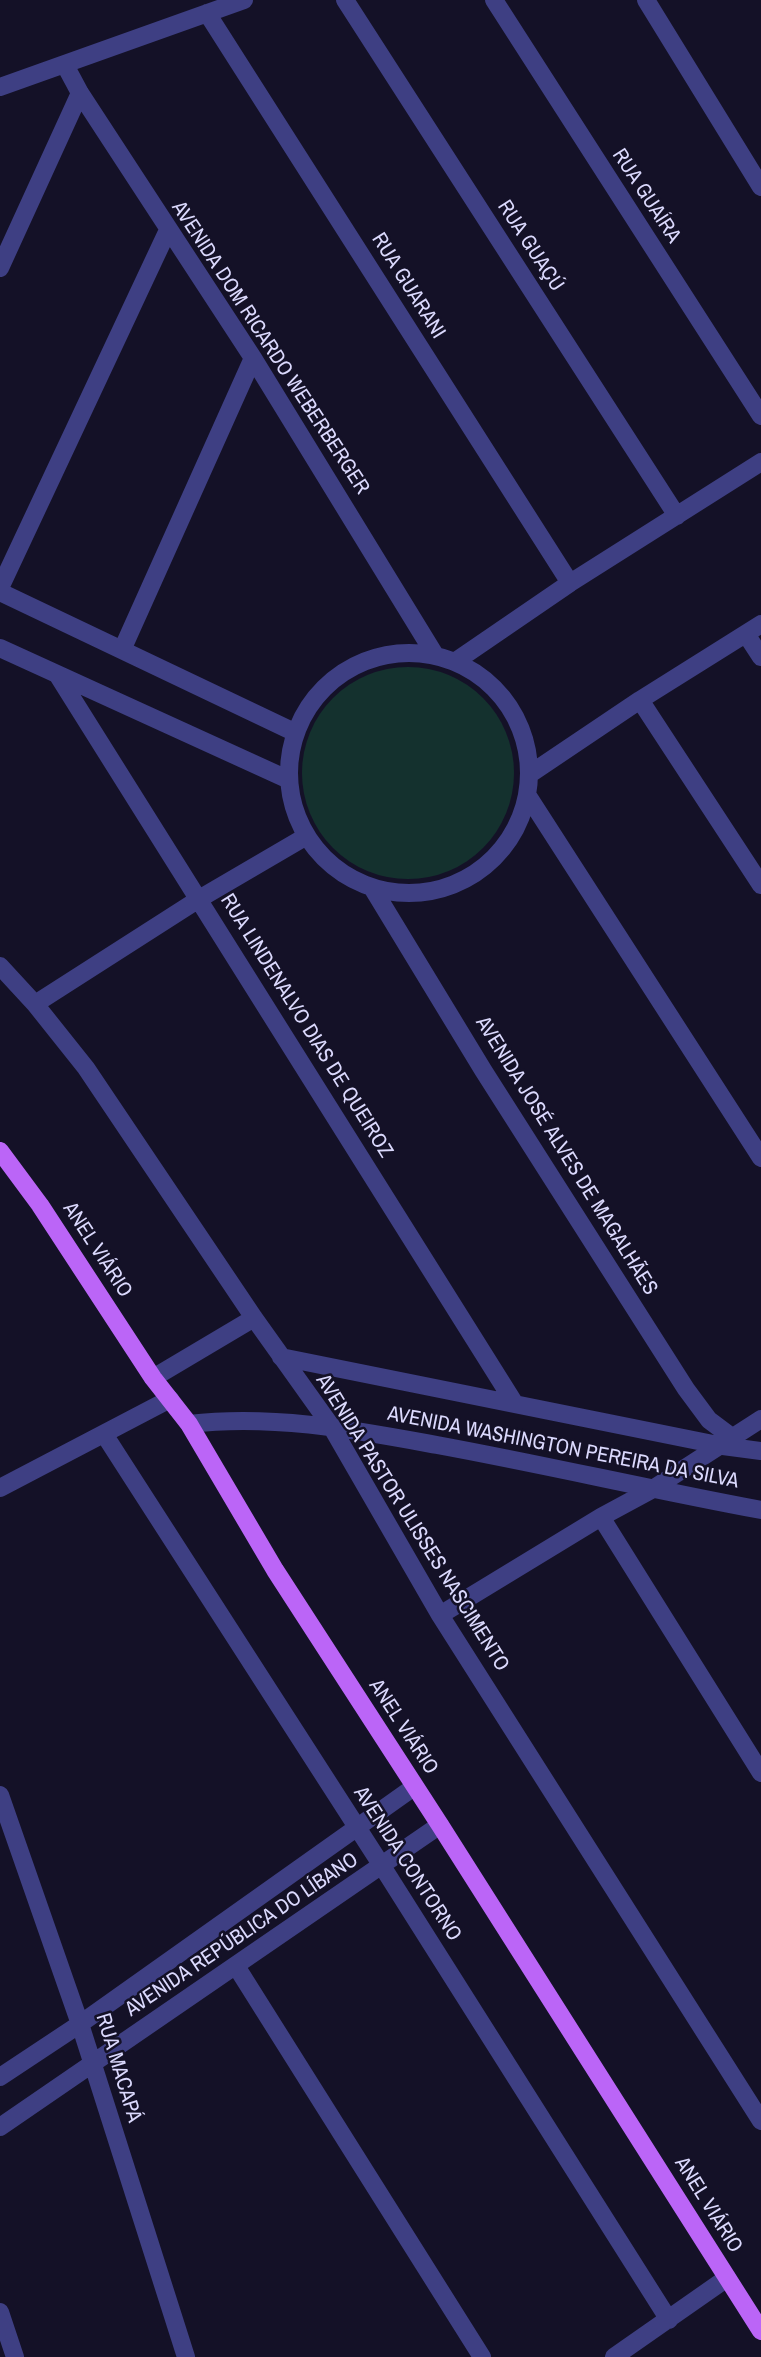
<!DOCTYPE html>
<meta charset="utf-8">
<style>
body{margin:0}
canvas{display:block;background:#141127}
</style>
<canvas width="761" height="2357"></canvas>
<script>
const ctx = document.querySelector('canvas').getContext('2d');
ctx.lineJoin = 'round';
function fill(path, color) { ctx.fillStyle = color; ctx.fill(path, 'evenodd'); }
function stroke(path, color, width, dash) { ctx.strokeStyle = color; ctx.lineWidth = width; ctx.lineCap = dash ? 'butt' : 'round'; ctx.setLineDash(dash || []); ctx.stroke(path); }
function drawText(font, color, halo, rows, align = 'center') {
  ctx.font = font + ' "Archivo Narrow",sans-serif'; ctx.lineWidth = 5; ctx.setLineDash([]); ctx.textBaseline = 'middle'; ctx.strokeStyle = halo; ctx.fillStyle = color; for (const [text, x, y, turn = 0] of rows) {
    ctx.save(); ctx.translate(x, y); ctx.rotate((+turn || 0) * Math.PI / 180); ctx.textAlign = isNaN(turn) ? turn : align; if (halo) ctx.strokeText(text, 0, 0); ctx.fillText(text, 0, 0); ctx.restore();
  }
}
const green = new Path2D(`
 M302 773a106 106 0 1 1 212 0a106 106 0 1 1-212 0Z`);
const minor = new Path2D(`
 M345 0 677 516
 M494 0 761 416
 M646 0 761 187
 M207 13 570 583
 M65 65 80 93 253 358 435 655
 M0 87 244 0
 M0 268 80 93
 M0 588 168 230
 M0 592 294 732
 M746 634 761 657
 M0 648 287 779
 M122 650 253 358
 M289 773a120 120 0 1 1 240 0a120 120 0 1 1-240 0Z
 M456 661 570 583 761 462
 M57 674 515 1404
 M640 700 761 885
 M530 774 640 700 761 624
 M528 796 761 1158
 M373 889 483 1070 686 1389 709 1420 733 1438
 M0 966 35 1004 86 1068 254 1318 331 1426 440 1615 761 2121
 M35 1004 199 899 305 837
 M281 1357 723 1446 761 1451
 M153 1378 254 1318
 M189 1424C273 1414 355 1430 437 1445 546 1465 653 1490 761 1510
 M104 1434 382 1866 669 2320
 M0 1488 170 1399
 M601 1517 761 1773
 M440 1615 601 1517 651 1490 761 1419
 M0 1795 80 2024 186 2357
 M236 1966 482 2357
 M0 2077 80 2024 414 1787
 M0 2127 440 1825
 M0 2312 15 2357
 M614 2357 727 2278`);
const major = new Path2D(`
 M0 1151 40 1205 153 1378 189 1424 275 1570 440 1825 761 2331`);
const streetNames = [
 ["RUA GUAÍRA",646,196,57],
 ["RUA GUAÇÚ",530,246,57],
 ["RUA GUARANI",408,286,58],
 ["AVENIDA DOM RICARDO WEBERBERGER",270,348,57],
 ["RUA LINDENALVO DIAS DE QUEIROZ",306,1026,58],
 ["AVENIDA JOSÉ ALVES DE MAGALHÃES",566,1156,58],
 ["ANEL VIÁRIO",97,1250,57],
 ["AVENIDA WASHINGTON PEREIRA DA SILVA",563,1448,11],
 ["AVENIDA PASTOR ULISSES NASCIMENTO",412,1523,58],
 ["ANEL VIÁRIO",403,1727,57],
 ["AVENIDA CONTORNO",407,1864,57],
 ["AVENIDA REPÚBLICA DO LÍBANO",242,1935,-34],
 ["RUA MACAPÁ",118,2068,73],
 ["ANEL VIÁRIO",708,2205,58]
];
fill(green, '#14312e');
stroke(minor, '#3e3f83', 18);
stroke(major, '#bb65f7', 18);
drawText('21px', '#dbd9fd', '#141127', streetNames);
</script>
